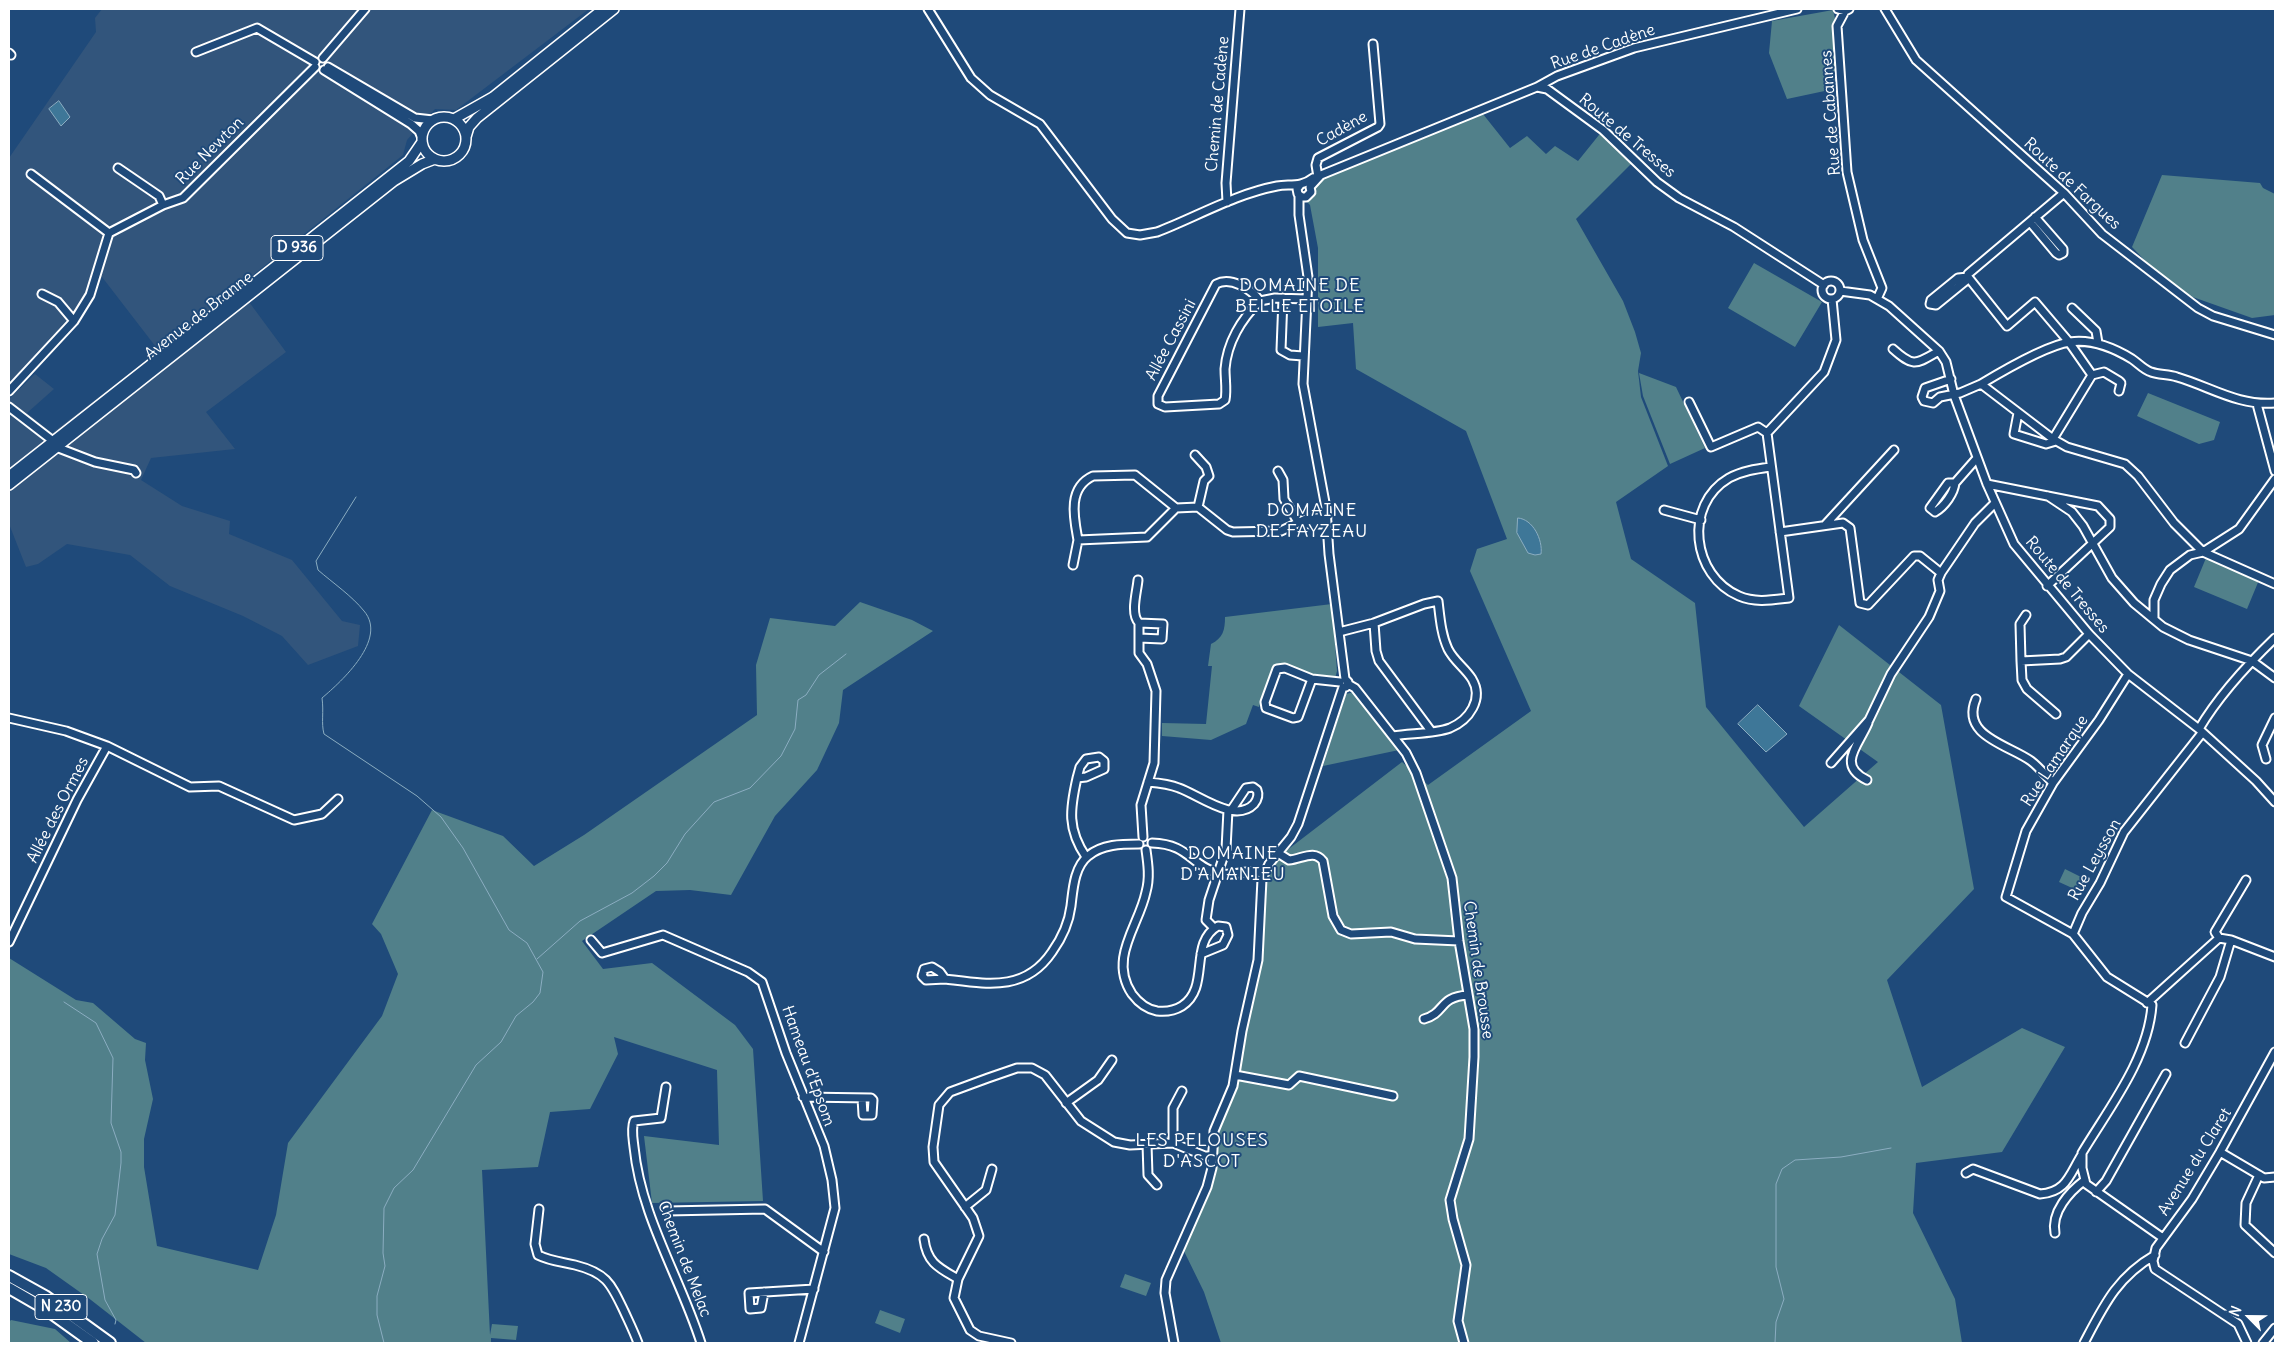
<!DOCTYPE html>
<meta charset="utf-8">
<style>
body{margin:0}
#map{position:relative;width:2284px;height:1352px;overflow:hidden;background:#1f4a7a;font-family:Delius,sans-serif}
canvas{display:block}
.frame{position:absolute;inset:0;border:10px solid #fff;pointer-events:none}
.north{position:absolute;left:2224px;top:1292px;width:50px;height:50px;-webkit-text-stroke:4px #1f4a7a;paint-order:stroke;rotate:293deg;font-size:14px;font-weight:700;line-height:20px;text-align:center;color:#fff}
.north::after{content:'';display:block;margin:auto;width:18px;height:22px;background:#fff;clip-path:polygon(50% 0,100% 100%,50% 72%,0 100%)}
</style>
<div id="map">
<canvas width="2284" height="1352"></canvas>
<div class="frame"></div>
<div class="north">N</div>
</div>
<script>
const ctx = document.querySelector('canvas').getContext('2d');
ctx.lineJoin = 'round';
function fill(path, color) { ctx.fillStyle = color; ctx.fill(path, 'evenodd'); }
function stroke(path, color, width, dash) { ctx.strokeStyle = color; ctx.lineWidth = width; ctx.lineCap = dash ? 'butt' : 'round'; ctx.setLineDash(dash || []); ctx.stroke(path); }
function drawText(font, color, halo, rows, align = 'center') {
  ctx.font = font + ' Delius,sans-serif'; ctx.lineWidth = 4; ctx.setLineDash([]); ctx.textBaseline = 'middle'; ctx.strokeStyle = halo; ctx.fillStyle = color; for (const [text, x, y, turn = 0] of rows) {
    ctx.save(); ctx.translate(x, y); ctx.rotate((+turn || 0) * Math.PI / 180); ctx.textAlign = isNaN(turn) ? turn : align; if (halo) ctx.strokeText(text, 0, 0); ctx.fillText(text, 0, 0); ctx.restore();
  }
}
const built = new Path2D(`
 M102 9H589L456 110 435 109 407 140 403 155 238 287 286 352 206 412 235 449 151 458 141 480 182 506 230 521 229 534 292 560 342 621 360 625 358 646 308 665 282 636 243 616 170 586 130 555 67 544 38 564 26 567 9 524V399L35 374 54 389 27 413 52 433 159 351 102 277 91 302 75 324 33 371 9 393V158L96 32 95 18Z`);
const green = new Path2D(`
 M1833 10 1837 27 1834 89 1787 99 1769 53 1772 21Z
 M1479 109 1510 148 1527 136 1546 154 1555 146 1578 161 1603 130 1632 163 1576 219 1623 301 1635 332 1641 353 1638 371 1641 397 1668 466 1616 502 1631 559 1695 603 1706 707 1804 827 1878 762 1799 706 1839 625 1941 705 1974 889 1887 980 1922 1087 2022 1028 2065 1047 2002 1152 1916 1163 1913 1213 1955 1299 1962 1343H1221L1204 1292 1181 1245 1208 1187 1213 1139 1228 1099 1254 975 1260 893 1269 864 1402 762 1428 785 1531 711 1470 571 1477 549 1507 539 1466 431 1356 369 1353 323 1318 327V248L1310 205 1302 197H1304L1315 179Z
 M2162 175 2260 183 2263 188 2275 194V315L2252 318 2173 290 2132 247Z
 M1754 263 1822 302 1795 347 1728 308Z
 M1639 373 1676 387 1705 448 1670 464 1643 396Z
 M2148 393 2220 422 2214 440 2199 444 2137 416Z
 M2206 558 2259 580 2247 609 2194 587Z
 M860 602 912 620 933 631 843 690 839 723 817 770 775 816 731 895 690 890 656 891 582 941 603 969 652 963 735 1025 753 1049 763 1201 652 1203 644 1136 719 1145 717 1070 614 1037 618 1054 590 1109 550 1112 538 1167 482 1170 490 1335 492 1324 518 1326 516 1340 491 1338V1343H146L91 1300 46 1268 9 1254V958L76 1000 93 1003 135 1039 146 1043 145 1060 153 1099 144 1139V1167L157 1246 258 1270 276 1215 288 1143 382 1016 398 974 381 934 372 924 432 810 503 836 534 866 584 835 757 715 756 665 770 618 835 626Z
 M1332 604 1337 671 1335 679 1319 677 1282 665 1276 666 1271 671 1259 707 1253 705 1246 724 1211 740 1162 736V723L1206 724 1212 666H1208L1211 644C1223 638 1225 630 1225 617Z
 M1354 692 1399 750 1323 766 1346 694Z
 M2065 869 2087 880 2081 892 2059 882Z
 M1125 1274 1151 1283 1146 1296 1120 1287Z
 M880 1310 905 1319 900 1333 875 1323Z
 M11 1320 55 1329 71 1343H9V1322Z`);
const water = new Path2D(`
 M59 101 70 117 61 126 49 109Z
 M1518 518C1533 519 1543 540 1541 554L1535 555 1528 553 1517 533Z
 M1758 705 1787 734 1766 752 1738 724Z`);
const stream = new Path2D(`
 M356 497 316 561 318 570C333 583 352 596 364 611 388 639 342 681 322 698 324 712 321 723 324 734L417 796 441 817 463 848 509 930 527 943 543 972 540 993 533 1002 516 1016 501 1042 476 1065 413 1170 394 1188 384 1208 383 1253 385 1266 377 1296V1315L384 1343
 M537 959 580 921 632 893 654 876 667 863 685 834 714 802 750 788 781 756 795 729 798 700 806 695 819 675 846 654
 M64 1002 96 1023 113 1058 111 1123 121 1152V1163L115 1215 102 1239 97 1254 105 1300 116 1320 115 1324
 M1775 1343 1776 1322 1784 1299 1776 1267V1184L1782 1169 1795 1160 1841 1157 1891 1148`);
const minor = new Path2D(`
 M928 9 971 78 990 95 1040 124 1112 219 1127 233 1140 235 1157 232C1196 217 1235 194 1277 186 1290 184 1302 187 1313 178
 M1838 9 1845 11 1849 9
 M1885 9 1916 60 2064 193 2102 234 2198 308 2213 316 2275 335
 M1845 11 1837 26 1847 172 1863 240 1882 288 1877 299
 M196 52 257 28 315 62
 M9 53 11 55
 M323 58 365 9
 M328 67 415 118 433 120
 M324 70 411 124 419 131 422 138
 M1537 87 1547 89 1603 130 1657 182 1679 198 1734 227 1824 285
 M118 168 159 196 163 205
 M1318 177 1316 165 1318 158 1378 127 1380 124 1373 44
 M1300 185 1297 189 1298 194 1302 197H1306L1311 192 1310 187 1321 175 1537 87 1557 76 1634 48 1797 9
 M1299 195V215L1308 277 1303 384 1326 508 1329 554 1345 679 1348 682 1346 687
 M1227 202 1226 183 1240 9
 M2030 222 2056 253 2059 255 2063 253V249L2035 217
 M109 233 163 205 183 198 315 67
 M1968 277 2007 326 2035 302 2069 342 2092 375 2053 439
 M1968 279 1936 305 1930 304 1931 300 1958 278 1968 277V274L2064 193
 M1822 290a9 9 0 1 1 18 0a9 9 0 1 1-18 0Z
 M1840 291 1870 295 1889 306 1939 351 1946 362 1954 395 1987 484 2014 544 2089 634 2128 674 2199 729 2256 781 2275 802
 M42 294 58 302 74 321
 M1283 298 1281 350 1290 355 1303 356
 M1260 301C1241 319 1227 343 1225 369 1225 380 1227 390 1225 400L1219 404 1165 407 1158 404V396L1216 284C1231 276 1251 289 1260 301L1275 298 1307 299
 M2072 308 2096 331 2098 343
 M1893 349C1914 368 1916 364 1939 351
 M2092 375 2104 372 2119 381 2121 383 2119 391
 M1951 379 1925 388 1922 397 1924 401 1933 403 1940 397 1960 393 1981 384 2053 439 2067 447 2125 464 2138 476 2174 523 2203 552 2275 584
 M1981 384C2001 372 2048 345 2070 342 2091 339 2114 348 2132 359 2138 363 2144 370 2151 372 2159 375 2168 374 2177 377 2211 387 2238 406 2275 403
 M9 391 74 321 90 295 109 233 31 174
 M1689 402 1711 447 1758 427 1767 433 1824 372 1836 340 1832 299
 M2257 404 2275 471
 M9 407 53 441
 M2018 413 2014 434 2046 444 2056 441
 M1767 433 1789 598C1772 600 1755 603 1739 596 1692 576 1683 505 1729 478 1742 471 1756 469 1770 467
 M56 447 95 462 134 470 136 473
 M1195 455 1206 467 1209 476 1204 481 1198 507
 M1278 471 1283 480 1284 499 1298 522
 M1955 483C1954 493 1945 506 1935 512L1930 508 1948 483H1955L1977 458
 M1987 484 2098 506 2110 519V527L2047 586
 M2048 496 2072 512 2083 526 2112 578 2134 603 2163 627 2189 640 2252 661 2275 678
 M1176 508 1147 537 1078 540C1074 518 1067 488 1093 476L1135 475 1176 508 1198 507 1227 530 1233 532 1281 531 1306 519 1327 517
 M1664 510 1701 520
 M1298 522 1305 524H1327
 M1825 525 1894 450
 M1780 532 1843 523 1850 528 1860 603 1868 605 1914 556H1920L1941 573
 M1073 565 1078 540
 M1138 580C1137 592 1130 614 1139 623V653L1147 664 1156 691 1154 763 1141 805 1143 837
 M2154 619V600L2161 584 2170 570 2190 555 2203 552 2239 529 2275 479
 M1374 623 1376 651 1379 661 1431 731
 M1339 632 1374 623 1424 604 1438 601C1440 617 1441 634 1448 649 1454 661 1465 668 1472 679 1484 699 1469 720 1450 728 1434 734 1411 733 1393 736
 M1139 638 1162 639 1163 624 1139 623
 M2021 661 2020 624 2026 615
 M2128 674 2099 720 2053 783 2026 831 2006 897 2073 934 2107 977 2152 1005C2148 1059 2109 1108 2082 1153V1168L2086 1184 2163 1238
 M1312 679 1298 717 1293 718 1266 708 1265 702 1277 669 1285 668 1312 679 1340 682
 M1348 684 1355 688 1406 753 1416 773 1452 878 1459 941 1474 1029V1057L1469 1139 1450 1200 1453 1219 1466 1265 1458 1321 1464 1343
 M1976 699C1960 736 2009 745 2031 761 2039 767 2046 776 2053 783
 M2056 714 2027 689 2022 680 2021 661 2060 659 2066 657 2089 634
 M9 718 66 731 107 746 190 787 219 786 294 820 322 814 338 799
 M2199 729C2219 695 2247 665 2275 638
 M2266 759 2262 745 2275 718
 M1831 763 1869 720 1891 674 1929 617 1940 591 1938 580 1941 573 1975 523 1995 503
 M1077 778 1080 767 1086 759 1099 757 1104 761V769L1086 777 1077 778C1070 809 1067 829 1086 857
 M1867 780C1836 765 1859 745 1868 723
 M1148 782C1159 783 1169 784 1179 788 1199 795 1235 824 1254 804 1258 799 1259 795 1257 790L1253 787 1246 788 1232 809
 M1152 843C1189 844 1190 865 1218 873 1234 878 1249 867 1264 874
 M1146 850C1148 864 1150 878 1146 892 1139 926 1108 958 1132 994 1138 1002 1146 1009 1157 1011 1166 1012 1174 1011 1182 1006 1211 987 1188 943 1218 926L1226 927 1228 935 1223 945 1201 954
 M1278 853 1289 860C1302 859 1314 849 1323 861L1333 916 1341 930 1351 934 1391 932 1415 939 1459 941
 M1214 928 1206 920 1209 900 1226 849 1228 810
 M2073 934 2082 913 2100 883 2124 832 2202 733
 M2219 938 2215 932 2246 880
 M2219 938 2231 940 2275 957
 M591 940 602 953 663 935 748 972 762 982 786 1053 824 1146 832 1180 835 1208 799 1343
 M9 942 77 800 107 746
 M945 979 926 980 922 976 924 969 932 967 940 972 945 979C987 984 1025 992 1052 952 1062 938 1069 922 1071 906 1073 890 1074 867 1088 856 1102 844 1122 844 1139 844
 M2147 1003 2219 938
 M1424 1019C1446 1013 1438 997 1468 995
 M2185 1043 2220 977 2231 940
 M1235 1075 1289 1085 1299 1076 1393 1096
 M666 1087 661 1118 634 1121C631 1129 633 1138 634 1147 641 1217 680 1277 701 1343
 M803 1097 871 1098 873 1100 872 1115H863L862 1098
 M1066 1103 1098 1080 1112 1060
 M1173 1143V1108L1182 1091
 M1147 1144 1148 1175 1157 1185
 M2220 1152 2264 1178 2275 1177
 M1966 1173 1973 1169 2040 1194C2066 1192 2069 1176 2081 1156
 M2259 1175 2246 1203 2245 1225 2275 1253
 M2096 1192 2106 1181 2166 1074
 M965 1207 986 1190 992 1169
 M539 1209 535 1244 538 1255C550 1261 562 1262 575 1265 607 1273 611 1284 624 1311 629 1322 634 1332 638 1343
 M667 1211 765 1209 824 1252
 M2055 1233C2051 1212 2069 1192 2085 1180
 M924 1239C927 1263 939 1268 958 1279
 M764 1292 761 1308 750 1309 749 1293 814 1289
 M1011 1343 979 1336 970 1330 954 1298 958 1279 979 1236 973 1218 934 1162 933 1147 939 1105 950 1092 988 1078 1017 1068H1032L1045 1075 1081 1121 1114 1142 1130 1145 1173 1143 1205 1156H1212
 M1174 1343 1165 1293 1166 1280 1207 1187 1212 1168 1214 1131 1233 1086 1242 1031 1258 960 1262 879 1269 864 1291 837 1298 824 1343 687
 M2084 1343C2104 1305 2117 1277 2155 1255
 M2247 1343 2238 1324 2155 1269 2153 1261 2156 1248 2192 1199 2220 1152 2275 1052
 M2263 1343 2275 1328`);
const major = new Path2D(`
 M422 139a22 22 0 1 1 44 0a22 22 0 1 1-44 0Z
 M454 119 493 97 603 9
 M466 137 469 127 477 118 614 9
 M9 476 409 161 422 142
 M9 485 394 181 422 164 435 159`);
const highway = new Path2D(`
 M9 1276 45 1296 110 1343
 M9 1288 47 1310 93 1343`);
const shields = [
 [297,248,52],
 [61,1307,52]
];
const shieldNames = [
 ["D 936",297,248],
 ["N 230",61,1307]
];
const streetNames = [
 ["Rue de Cadène",1603,47,-19],
 ["Chemin de Cadène",1218,104,-85],
 ["Rue de Cabannes",1831,113,-94],
 ["Cadène",1342,129,-29],
 ["Route de Tresses",1627,136,40],
 ["Rue Newton",210,151,-45],
 ["Route de Fargues",2072,184,43],
 ["Avenue de Branne",199,316,-38],
 ["Allée Cassini",1171,340,-62],
 ["Route de Tresses",2067,585,50],
 ["Rue Lamarque",2055,761,-56],
 ["Allée des Ormes",58,810,-63],
 ["Rue Leysson",2095,860,-61],
 ["Chemin de Brousse",1478,970,82],
 ["Hameau d'Epsom",808,1066,70],
 ["Avenue du Claret",2195,1162,-58],
 ["Chemin de Melac",684,1259,69]
];
const neighbourhoodNames = [
 ["DOMAINE DE",1300,286],
 ["BELLE ETOILE",1300,307],
 ["DOMAINE",1312,511],
 ["DE FAYZEAU",1312,532],
 ["DOMAINE",1233,854],
 ["D'AMANIEU",1233,875],
 ["LES PELOUSES",1202,1141],
 ["D'ASCOT",1202,1162]
];
fill(built, '#32557c');
fill(green, '#51808a');
fill(water, '#3e7798');
stroke(water, '#8badc1', 1);
stroke(stream, '#8badc1', 1);
stroke(minor, '#fff', 11);
stroke(major, '#fff', 12);
stroke(highway, '#fff', 14);
stroke(minor, '#1f4a7a', 7);
stroke(major, '#1f4a7a', 9);
stroke(highway, '#1f4a7a', 10);
for (const [x, y, w] of shields) { const box = new Path2D(); box.roundRect(x - w / 2, y - 12.5, w, 25, 4); ctx.fillStyle = '#1f4a7a'; ctx.fill(box); stroke(box, '#fff', 1); }
drawText('bold 15px', '#fff', null, shieldNames);
drawText('16px', '#fff', '#1f4a7a', streetNames);
ctx.letterSpacing = '1px';
drawText('18px', '#fff', '#1f4a7a', neighbourhoodNames);
ctx.letterSpacing = '0px';
</script>
